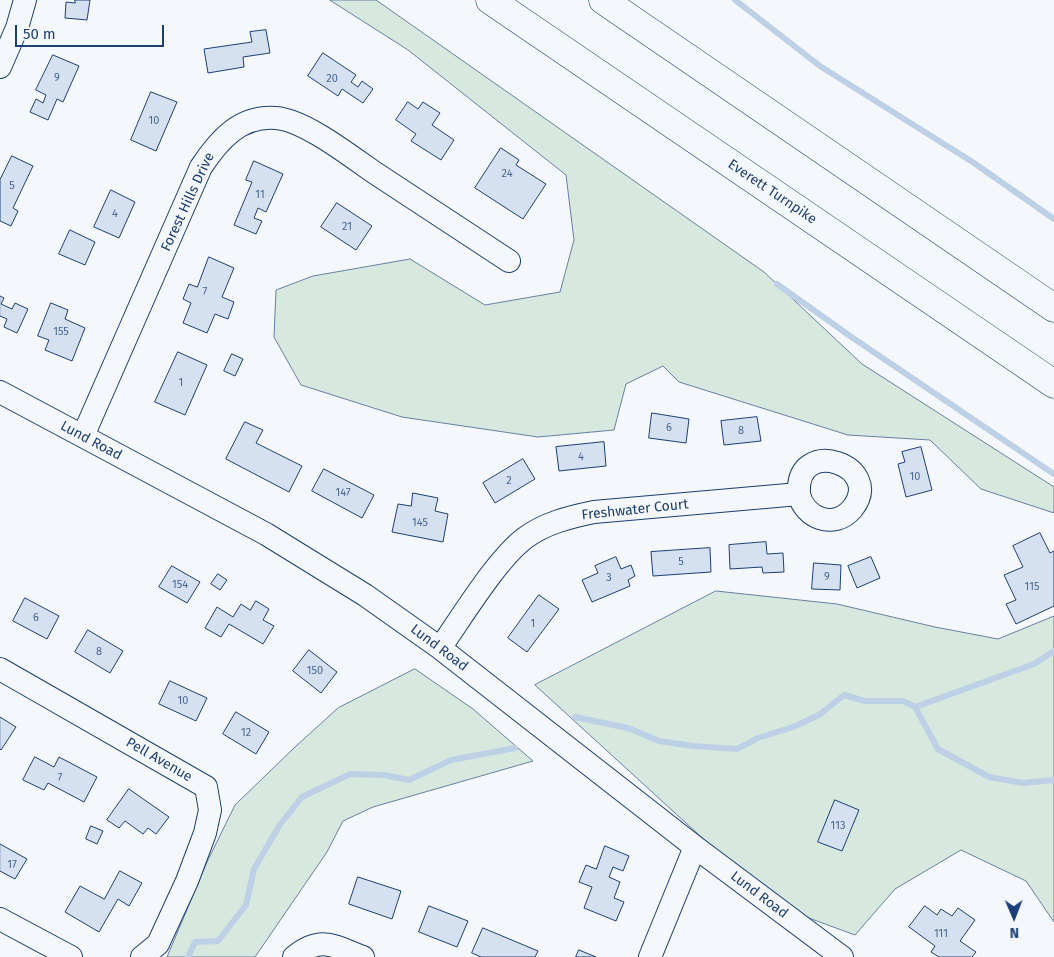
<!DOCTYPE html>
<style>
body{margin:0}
#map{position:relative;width:1054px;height:957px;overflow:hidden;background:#f4f7fb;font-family:"Fira Sans",sans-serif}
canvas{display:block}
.north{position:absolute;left:989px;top:892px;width:50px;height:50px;-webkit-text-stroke:4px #f4f7fb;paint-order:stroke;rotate:179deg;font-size:14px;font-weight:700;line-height:20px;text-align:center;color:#1d3f73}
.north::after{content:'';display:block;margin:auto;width:18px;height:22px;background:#1d3f73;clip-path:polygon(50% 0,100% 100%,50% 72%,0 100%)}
.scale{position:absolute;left:15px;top:25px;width:149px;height:22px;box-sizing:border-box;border:2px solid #1d3f73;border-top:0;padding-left:6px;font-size:15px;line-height:18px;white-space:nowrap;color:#1d3f73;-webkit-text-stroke:4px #f4f7fb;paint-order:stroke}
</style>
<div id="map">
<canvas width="1054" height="957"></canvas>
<div class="north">N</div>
<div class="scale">50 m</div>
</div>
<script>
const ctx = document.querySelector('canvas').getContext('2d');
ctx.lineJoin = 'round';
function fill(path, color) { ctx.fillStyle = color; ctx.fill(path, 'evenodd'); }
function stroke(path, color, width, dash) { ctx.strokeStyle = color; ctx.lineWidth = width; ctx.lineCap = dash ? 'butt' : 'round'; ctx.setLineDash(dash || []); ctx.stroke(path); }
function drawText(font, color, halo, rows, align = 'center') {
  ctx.font = font + ' "Fira Sans",sans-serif'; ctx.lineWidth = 4; ctx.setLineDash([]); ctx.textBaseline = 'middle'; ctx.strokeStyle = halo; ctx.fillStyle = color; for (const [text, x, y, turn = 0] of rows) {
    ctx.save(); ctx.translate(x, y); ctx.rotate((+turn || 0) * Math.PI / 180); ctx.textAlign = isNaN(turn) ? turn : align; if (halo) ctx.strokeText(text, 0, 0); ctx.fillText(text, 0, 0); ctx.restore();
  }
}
const green = new Path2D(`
 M330 0H376L764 272 862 364 1054 487V513L981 489 930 440 848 435 679 382 663 366 626 384 614 430 538 437 402 417 301 385 274 337 276 290 313 276 410 259 485 305 560 292 574 240 566 175 408 50Z
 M716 591 837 604 935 627 998 639 1054 616V922L1026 881 961 850 895 889 855 935 798 914 721 855 535 685Z
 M415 669 473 709 533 761 373 807 343 821 327 852 255 957H167L207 862 235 805 295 747 338 708Z`);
const stream = new Path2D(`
 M735 0 820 66 974 163 1054 219
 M777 284 850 336 1054 474
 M915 707 1034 664 1054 651
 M575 717 628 728 659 741 693 746 737 749 758 738 793 727 819 715 844 695 865 701H903L915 707 938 749 989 777 1023 783 1054 780
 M188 957 195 942 218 941 246 905 254 869 279 826 302 797 350 774 384 775 409 780 451 760 515 748`);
const building = new Path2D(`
 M75 0H90L87 20 65 18 66 2 75 3Z
 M266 30 270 53 243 57 244 67 208 73 204 49 252 42 250 32Z
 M323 53 356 75 351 82 358 87 362 81 373 89 363 103 342 89 338 96 308 76Z
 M53 55 79 66 63 102 57 99 48 120 30 112 36 99 43 103 46 95 36 90Z
 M151 92 177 102 156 151 131 140Z
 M408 102 418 109 423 102 440 113 432 125 454 140 441 160 411 141 416 134 396 120Z
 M501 148 519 160 516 165 546 184 523 219 475 188Z
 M12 156 33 166 13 208 18 211 11 226 0 221V180Z
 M254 161 283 174 266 212 258 208 254 218 262 221 256 234 234 225 252 182 246 180Z
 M111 190 135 202 119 238 94 227Z
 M337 203 372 226 356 250 321 227Z
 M70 230 95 242 85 265 59 254Z
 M209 257 234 268 222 297 234 302 228 319 215 314 207 333 183 323 191 303 183 299 189 284 197 287Z
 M0 296 4 298 1 304 12 309 15 303 28 309 17 333 4 327 7 319 0 316Z
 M51 303 68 310 65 319 85 328 72 361 45 350 49 340 38 336Z
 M178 352 207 365 185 415 155 402Z
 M232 354 243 359 235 376 224 371Z
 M652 413 689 419 686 443 649 438Z
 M757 417 761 441 724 445 721 421Z
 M245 422 263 430 256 443 302 466 289 492 226 459Z
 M604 442 606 466 559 471 556 447Z
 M921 447 932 490 906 497 898 464 905 462 902 452Z
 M523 459 535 479 495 503 483 483Z
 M324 469 374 495 362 518 312 491Z
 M413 493 438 498 435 511 448 514 443 542 392 532 398 504 411 506Z
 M1040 533 1050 553 1054 551V606L1016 624 1006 604 1016 600 1004 575 1023 567 1013 546Z
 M766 542 767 554 783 553 784 572 763 573 762 567 730 569 729 545Z
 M710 548 711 572 653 576 651 552Z
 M616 557 621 569 631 565 635 576 628 580 630 586 592 602 582 580 598 573 595 566Z
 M871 557 880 578 857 588 848 566Z
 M814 563 841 565 840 590 812 589Z
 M172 566 200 582 187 603 159 587Z
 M218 574 227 580 220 590 211 584Z
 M539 595 559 609 527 652 508 638Z
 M25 598 59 616 47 639 13 621Z
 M256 601 269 609 263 620 274 626 263 644 229 624 221 637 205 628 217 607 233 617 241 604 250 610Z
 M88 630 123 651 110 673 75 652Z
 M309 650 337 672 321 693 293 671Z
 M170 681 207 698 196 721 159 704Z
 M236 712 269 732 256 754 223 734Z
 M0 717 16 727 1 750 0 749Z
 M35 757 54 767 59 757 97 777 84 802 48 783 44 790 23 780Z
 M129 789 169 817 156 834 148 828 143 834 125 821 119 828 107 820Z
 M835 800 859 810 842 851 818 842Z
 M91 826 103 831 97 844 86 839Z
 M0 844 27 859 15 879 0 871Z
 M605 846 629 856 623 871 613 867 609 877 620 882 614 898 624 902 616 921 584 908 592 887 579 882 586 865 596 869Z
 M120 871 142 883 129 906 118 899 99 932 65 912 80 886 104 899Z
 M358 877 401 891 392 919 349 904Z
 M429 906 468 921 457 947 419 932Z
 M925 906 937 915 941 909 952 916 958 908 975 920 960 941 976 952 972 957H939L931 952 935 946 909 927Z
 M483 928 538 951 535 957H481L472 953Z
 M579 950 596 957H576Z`);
const minor = new Path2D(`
 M0 67 17 28 25 0
 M0 392 266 534 365 595 440 648 695 847 842 957
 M83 436 201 167C219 140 240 115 276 118 304 120 349 155 372 171 418 201 464 231 509 261
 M440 648C462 617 496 560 525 538 545 523 570 517 594 512L799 494C804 518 834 530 852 509 887 466 795 434 799 494
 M0 669 206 787 210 810 205 833 187 881 158 944 142 957
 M0 919 71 957
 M294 957C321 935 334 946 363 957
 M650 957 695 847`);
const highway = new Path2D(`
 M490 0 1054 384
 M603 0 1054 308`);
const numberNames = [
 ["9",57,78],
 ["20",332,79],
 ["10",154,121],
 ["24",507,174],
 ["5",12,186],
 ["11",260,195],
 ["4",115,214],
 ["21",347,227],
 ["7",205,292],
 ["155",61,332],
 ["1",181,383],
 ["6",669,428],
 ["8",741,431],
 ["4",581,457],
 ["10",915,477],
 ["2",509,481],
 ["147",343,493],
 ["145",420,523],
 ["5",681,562],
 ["9",827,577],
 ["3",609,578],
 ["154",180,585],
 ["115",1032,587],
 ["6",36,618],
 ["1",533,624],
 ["8",99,652],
 ["150",315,671],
 ["10",183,701],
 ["12",246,733],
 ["7",60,778],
 ["113",838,826],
 ["17",12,865],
 ["111",941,934]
];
const streetNames = [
 ["Everett Turnpike",772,192,34],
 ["Forest Hills Drive",188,202,-65],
 ["Lund Road",91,441,28],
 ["Freshwater Court",635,510,-6],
 ["Lund Road",439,648,37],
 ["Pell Avenue",159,760,30],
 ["Lund Road",759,895,37]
];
fill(green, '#d7e8df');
stroke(green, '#687fa3', 1);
stroke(stream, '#bed0e5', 6);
fill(building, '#d5e0f0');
stroke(building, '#1d3f73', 1);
stroke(minor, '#1d3f73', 24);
stroke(highway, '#1d3f73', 29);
stroke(minor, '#f4f7fb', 22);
stroke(highway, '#f4f7fb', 28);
drawText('11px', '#4b6792', null, numberNames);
drawText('14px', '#1d3f73', '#f4f7fb', streetNames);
</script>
